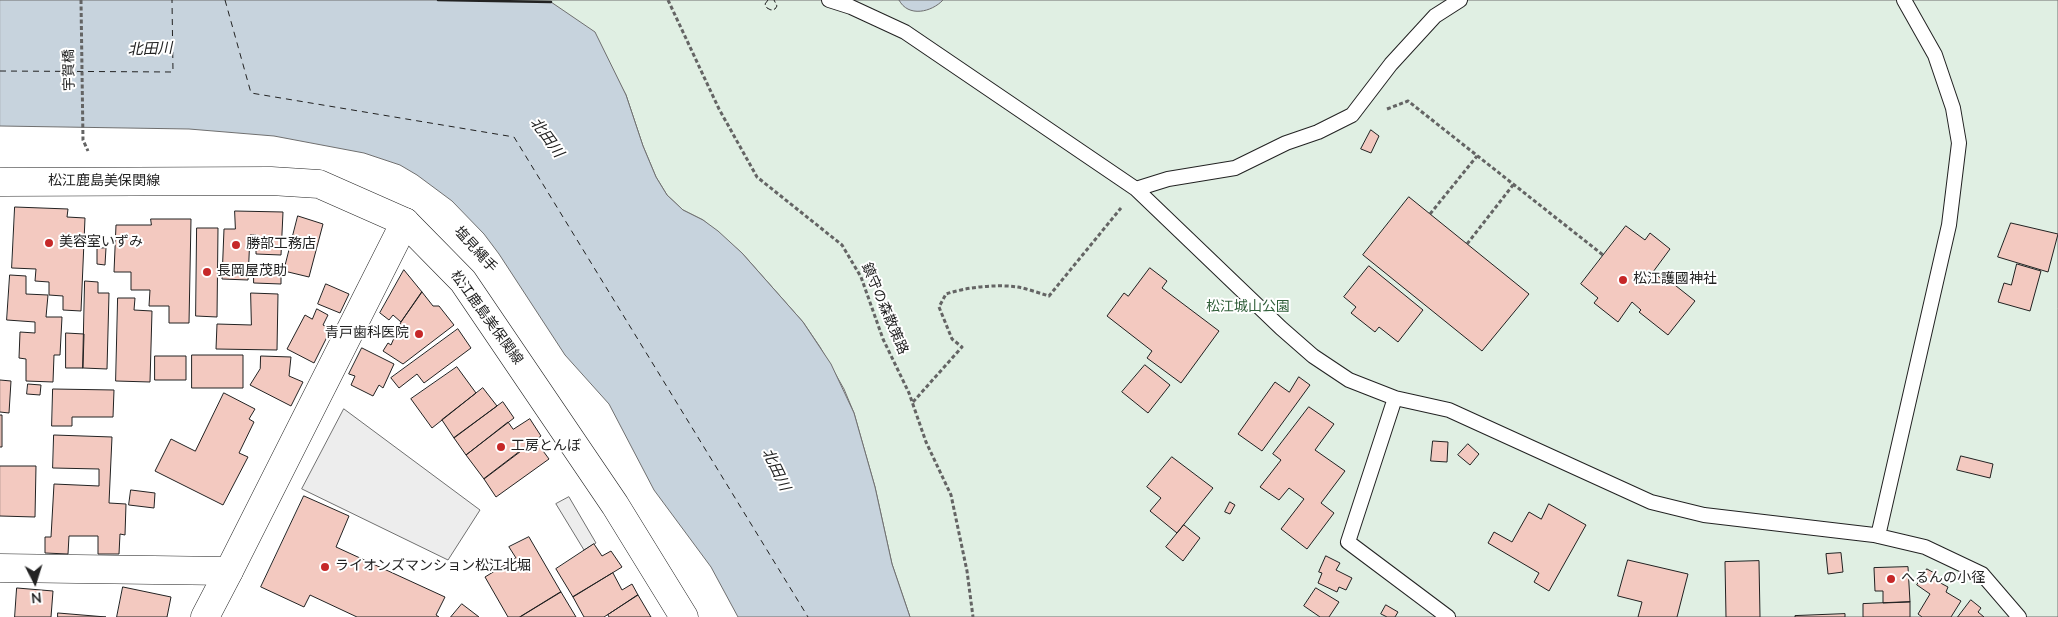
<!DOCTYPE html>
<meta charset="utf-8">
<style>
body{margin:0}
#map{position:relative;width:2058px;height:617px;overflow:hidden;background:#fff;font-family:"Nunito Sans",sans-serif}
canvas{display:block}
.north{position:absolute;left:10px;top:557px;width:50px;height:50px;-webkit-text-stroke:4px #fff;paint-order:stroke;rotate:175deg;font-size:14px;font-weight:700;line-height:20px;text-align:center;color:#222}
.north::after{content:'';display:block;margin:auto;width:18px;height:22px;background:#222;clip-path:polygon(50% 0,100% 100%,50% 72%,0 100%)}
</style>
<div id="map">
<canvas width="2058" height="617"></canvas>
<div class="north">N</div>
</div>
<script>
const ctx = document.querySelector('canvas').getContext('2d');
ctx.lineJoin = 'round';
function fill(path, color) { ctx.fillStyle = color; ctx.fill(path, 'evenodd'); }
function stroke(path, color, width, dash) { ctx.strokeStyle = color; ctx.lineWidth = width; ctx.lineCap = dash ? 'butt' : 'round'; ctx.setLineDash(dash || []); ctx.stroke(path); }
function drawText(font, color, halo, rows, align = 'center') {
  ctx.font = font + ' "Nunito Sans","Noto Sans JP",sans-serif'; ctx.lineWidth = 4; ctx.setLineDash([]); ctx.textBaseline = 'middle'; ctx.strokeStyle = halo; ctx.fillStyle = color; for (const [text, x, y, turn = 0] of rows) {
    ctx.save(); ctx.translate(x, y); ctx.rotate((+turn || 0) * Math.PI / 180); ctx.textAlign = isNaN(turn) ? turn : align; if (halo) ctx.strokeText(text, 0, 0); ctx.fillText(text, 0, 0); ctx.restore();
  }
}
const green = new Path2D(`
 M438 0H2058V617H910L892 564 875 487 854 413 844 389 820 347 803 322 742 253 703 220 683 210 667 195 656 177 643 146 626 95 611 67Z`);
const parking = new Path2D(`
 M344 409 480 510 448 560 302 489Z
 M569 497 596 543 584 550 556 504Z`);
const water = new Path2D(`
 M0 0H438L551 2 595 32 626 95 643 146 656 177 667 195 683 210 703 220 718 231 742 253 803 322 831 364 854 413 875 487 892 564 910 617H738L711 567 654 490 609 404 565 355 499 254 484 234 452 201 417 175 400 165 364 153 274 136 189 129 0 126Z
 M899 0H943C932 12 908 18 899 0Z`);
const ferry = new Path2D(`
 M225 0 251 93 514 137 808 617
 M0 71 173 72 172 0`);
const building = new Path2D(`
 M1371 130 1379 136 1371 153 1361 149Z
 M1409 197 1529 294 1482 351 1363 255Z
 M15 207 68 209 67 217 85 218 81 311 63 310V296L49 295V282L35 281 36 269 12 268Z
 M235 211 283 212 281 255 256 254V235H250L248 280 222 279 224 229H235Z
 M298 216 323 224 309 277 284 271Z
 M151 219H191L189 323H169V306H149L150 290H131V272H114L116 225H151Z
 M2011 223 2058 234 2048 272 1998 257Z
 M1626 226 1645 240 1650 233 1670 249 1653 272 1664 281 1666 278 1695 301 1668 335 1639 312 1641 310 1632 302 1618 322 1594 303 1598 298 1581 284Z
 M197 228H218L217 317 196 316Z
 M106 248 105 265 97 264V249Z
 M2017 264 2041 271 2030 311 1998 302 2004 283 2011 285Z
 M1369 266 1423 310 1398 342 1379 327 1375 332 1351 313 1356 307 1344 297Z
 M1150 268 1167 281 1162 288 1219 331 1181 383 1147 358 1152 351 1107 316 1124 293 1128 296Z
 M254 270H281V284L254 283Z
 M404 270 422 292 401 322 393 315 389 320 380 313Z
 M10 275 26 276V294L48 295 46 317H62L60 355H54L53 382 26 381V359L19 358 20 332 35 333V322L7 320Z
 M85 281 98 282V293H109L107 369 83 368Z
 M326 284 349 294 340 313 318 304Z
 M422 292 433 306H439L454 325 403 364 383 351 388 343 391 345 401 322Z
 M251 293 278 294 277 350 216 349 217 324 251 325Z
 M118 298H135L134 310 152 311 150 382 116 381Z
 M317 309 328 315 323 325 331 329 314 363 287 349 305 315 312 319Z
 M458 329 471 348 424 383 417 374 399 388 391 378Z
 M66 333 84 334 83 368H66Z
 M362 348 394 364 383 388 379 385 373 396 351 385 355 376 349 374Z
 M192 355H243V388H192Z
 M155 356H186V380H155Z
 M261 356 291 357 289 376 303 382 291 406 250 385 260 369Z
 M1145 365 1170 385 1148 413 1122 392Z
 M457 367 476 393 432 428 411 399Z
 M1299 377 1310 385 1262 451 1238 434 1275 382 1289 392Z
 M0 380 11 381 9 413 0 412Z
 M28 384 41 385 40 395 27 394Z
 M483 388 497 406 454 438 442 420Z
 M53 389 114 390 113 417H72V426H52Z
 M224 393 255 409 249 419 254 422 239 453 248 457 223 505 155 471 171 439 195 451Z
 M503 402 514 418 466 455 454 438Z
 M1309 407 1334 424 1315 450 1345 471 1321 503 1334 513 1307 549 1281 529 1304 499 1289 488 1279 500 1260 487 1281 460 1273 454Z
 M0 415H2V447H0Z
 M530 419 541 436 484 479 466 455 508 422 513 429Z
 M54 435 112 437 109 503 126 504 125 535 120 534 119 554H98V536H69L68 554 45 553V537H51L54 484 99 486V469L53 468Z
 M535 440 549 459 496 497 484 479Z
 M1433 441 1448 442 1447 462 1431 461Z
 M1468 444 1479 454 1470 465 1458 455Z
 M1961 456 1993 464 1990 478 1957 470Z
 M1172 457 1213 488 1177 533 1150 511 1161 498 1147 487Z
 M0 466H36L35 517 0 516Z
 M131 490 155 493 154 508 129 505Z
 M304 496 349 516 336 547 445 597 436 615 439 617H357L310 595 304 607 261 587Z
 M1230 502 1235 505 1230 514 1225 512Z
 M1549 504 1586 525 1549 591 1534 582 1539 573 1488 543 1494 532 1512 542 1529 512 1541 519Z
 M1184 525 1200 538 1183 561 1166 547Z
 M529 537 561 592 520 617H508L485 577 516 558 509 547Z
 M594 544 602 556 611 551 622 567 573 597 556 569Z
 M1841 553 1843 572 1828 574 1826 554Z
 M1326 556 1340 563 1336 570 1352 578 1346 590 1339 587 1337 592 1318 583 1322 573 1319 572Z
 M1628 560 1688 574 1677 617H1638L1642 602 1618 596Z
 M1759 561 1760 617H1726L1725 562Z
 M1908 567 1910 602 1883 603V591H1875L1874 568Z
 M1927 569 1936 574 1933 579 1948 587 1946 592 1961 601 1951 617H1922L1918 614 1930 594 1917 585Z
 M613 573 622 590 632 584 638 595 604 617H584L573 597Z
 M123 587 171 597 167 617H117Z
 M17 588 53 591 51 617H15Z
 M1316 588 1339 602 1329 617H1320L1304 606Z
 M561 592 576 617H520Z
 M638 595 651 617H609L608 615Z
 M1971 600 1981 608 1978 612 1984 617H1958Z
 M1910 602V617H1863V604Z
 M462 604 479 617H451Z
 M1386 605 1398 612 1395 617H1387L1381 614Z
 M58 613 106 617H58Z
 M1845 614V617H1795V616Z`);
const path = new Path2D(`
 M81 0 83 140 88 151
 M668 0 719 109 757 177 842 245 861 277 883 339 909 393 926 442 951 495 967 571 973 617
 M1387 109 1408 101 1603 255
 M1430 214 1477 156
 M1467 244 1513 185
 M913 402 962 347 952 339 939 307 946 294C967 287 996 284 1018 287 1028 289 1039 293 1049 296L1121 208`);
const lane = new Path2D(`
 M829 0 851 7 905 32 1136 189 1281 328 1313 356 1349 380 1395 398 1449 410 1651 502 1704 515 1874 535 1925 547 1982 574 2019 617
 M1136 189 1168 179 1235 168 1286 143 1318 132 1352 115 1391 64 1435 16 1460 0
 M1395 398 1348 542 1448 617
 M1878 536 1949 225 1959 143 1953 108 1935 55 1904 0`);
const street = new Path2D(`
 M0 568 229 571 405 222`);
const secondary = new Path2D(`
 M205 617 229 571`);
const primary = new Path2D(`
 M0 182 271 181 319 184 405 222 463 281 615 505 684 617`);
const fence = new Path2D(`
 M768 0 765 4 767 8 771 10 775 9 777 6 774 0`);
const wall = new Path2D(`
 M438 0 551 2`);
const markers = [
 [49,243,5,"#c62828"],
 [236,245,5,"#c62828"],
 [207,272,5,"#c62828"],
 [1623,280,5,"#c62828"],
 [419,334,5,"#c62828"],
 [501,447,5,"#c62828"],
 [325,567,5,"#c62828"],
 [1891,579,5,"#c62828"]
];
const streetNames = [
 ["宇賀橋",70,70,-91],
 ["松江鹿島美保関線",104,182],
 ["塩見縄手",475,250,48],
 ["鎮守の森散策路",884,309,67],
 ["松江鹿島美保関線",486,318,54]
];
const poiNames = [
 ["美容室いずみ",59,243],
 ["勝部工務店",246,245],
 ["長岡屋茂助",217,272],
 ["松江護國神社",1633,280],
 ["青戸歯科医院",409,334,"right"],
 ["工房とんぼ",511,447],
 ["ライオンズマンション松江北堀",335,567],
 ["へるんの小径",1901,579]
];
const parkNames = [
 ["松江城山公園",1248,308]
];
const waterNames = [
 ["北田川",150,50,-2],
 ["北田川",546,138,54],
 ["北田川",775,470,64]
];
fill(green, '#e0efe3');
stroke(green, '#6f6f6f', 1);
fill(parking, '#ededed');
stroke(parking, '#6f6f6f', 1);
fill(water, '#c7d3dd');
stroke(water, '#6f6f6f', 1);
stroke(ferry, '#222', 1, [6, 5]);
fill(building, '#f3c9c0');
stroke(building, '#222', 1);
stroke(lane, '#222', 16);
stroke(street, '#222', 29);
stroke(secondary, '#222', 29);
stroke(primary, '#222', 29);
stroke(path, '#646464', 3, [4, 2.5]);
stroke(lane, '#fff', 14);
stroke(street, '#fff', 28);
stroke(secondary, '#fff', 28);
stroke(primary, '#fff', 28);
stroke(fence, '#222', 1, [6, 2.5]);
stroke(wall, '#222', 2.5);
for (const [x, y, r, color] of markers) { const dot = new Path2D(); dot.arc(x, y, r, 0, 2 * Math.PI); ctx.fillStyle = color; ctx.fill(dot); stroke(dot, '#fff', 2); }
drawText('14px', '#222', '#fff', streetNames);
drawText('14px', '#222', '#fff', poiNames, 'left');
drawText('14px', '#2f5e38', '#fff', parkNames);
drawText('italic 15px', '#222', '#fff', waterNames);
</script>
